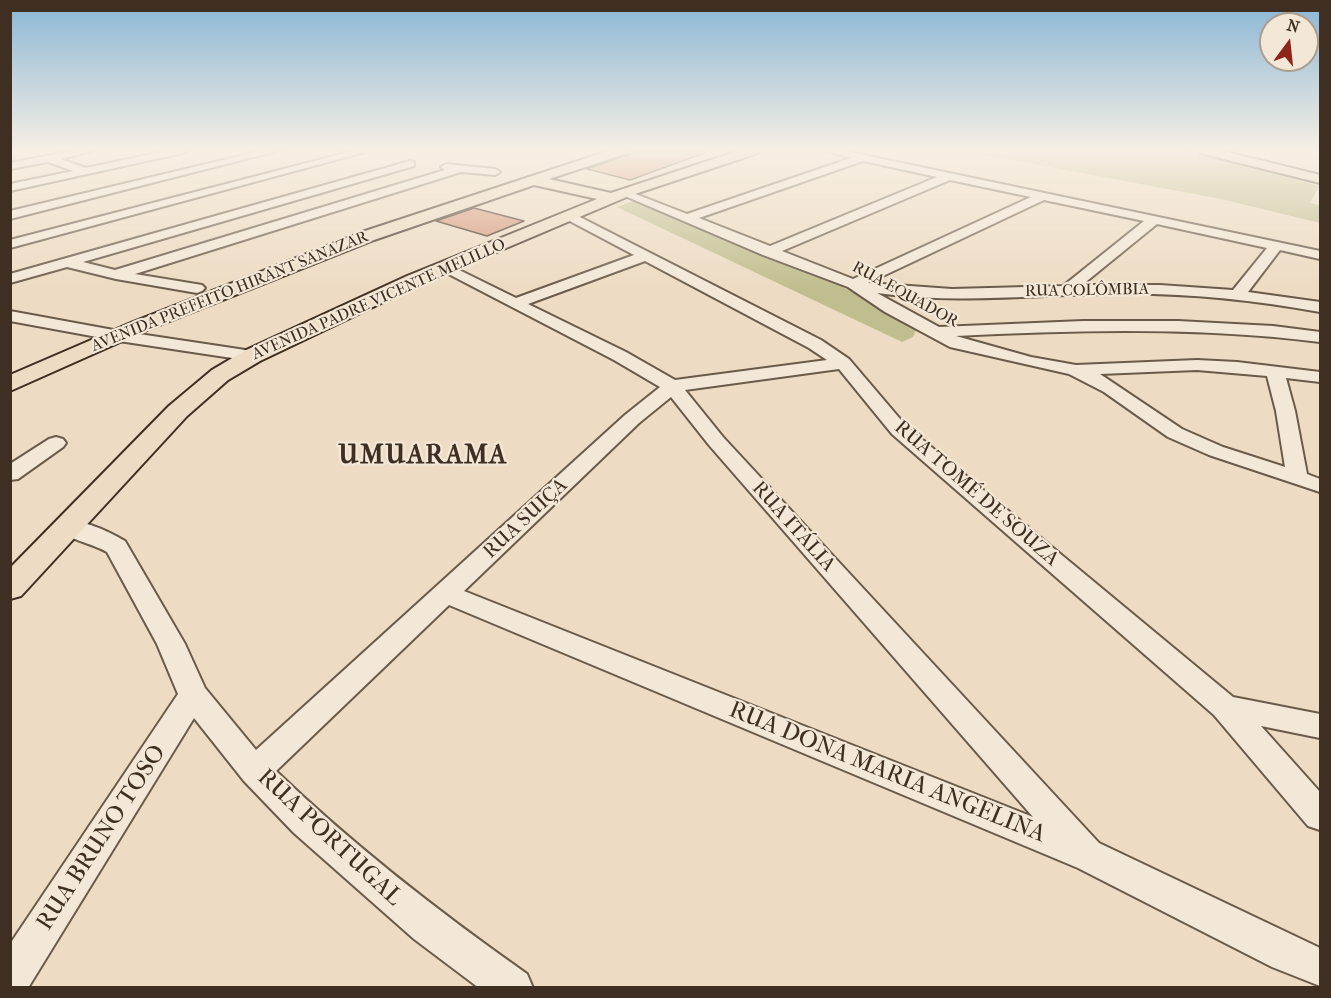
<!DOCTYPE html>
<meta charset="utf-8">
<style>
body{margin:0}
#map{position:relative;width:1331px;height:998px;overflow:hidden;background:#eddcc3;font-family:"IM FELL French Canon",serif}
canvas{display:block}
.frame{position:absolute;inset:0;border:12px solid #3f2e22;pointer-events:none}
.north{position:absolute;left:1259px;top:12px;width:60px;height:60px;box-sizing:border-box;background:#f3e8d8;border:2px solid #ab9e8f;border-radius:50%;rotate:15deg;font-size:16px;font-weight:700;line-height:24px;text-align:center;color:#3f2e22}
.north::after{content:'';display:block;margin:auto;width:21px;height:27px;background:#8f2418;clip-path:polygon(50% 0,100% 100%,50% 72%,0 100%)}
</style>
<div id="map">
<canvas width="1331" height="998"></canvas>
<div class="frame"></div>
<div class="north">N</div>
</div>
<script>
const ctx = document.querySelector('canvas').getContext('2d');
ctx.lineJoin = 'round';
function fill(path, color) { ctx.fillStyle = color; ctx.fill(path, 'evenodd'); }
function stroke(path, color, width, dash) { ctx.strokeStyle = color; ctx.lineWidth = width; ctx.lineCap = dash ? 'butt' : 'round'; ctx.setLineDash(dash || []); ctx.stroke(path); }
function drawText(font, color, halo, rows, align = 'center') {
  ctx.font = font + ' "IM FELL French Canon",serif'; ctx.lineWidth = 4.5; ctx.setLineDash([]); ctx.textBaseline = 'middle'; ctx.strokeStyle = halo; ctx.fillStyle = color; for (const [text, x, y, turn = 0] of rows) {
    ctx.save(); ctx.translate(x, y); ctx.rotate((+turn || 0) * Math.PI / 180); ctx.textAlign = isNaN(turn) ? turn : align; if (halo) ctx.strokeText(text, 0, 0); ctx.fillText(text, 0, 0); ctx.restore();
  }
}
const green = new Path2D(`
 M958 150H1190L1319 186 1310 203 1320 205V223L1221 199Z
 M633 201 843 287 917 328 913 337 902 342 617 207Z`);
const building = new Path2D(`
 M642 150H707V152L630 180 587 169Z
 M474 208 524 221 487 236 436 221Z`);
const minor = new Path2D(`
 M76 150H95L61 159 86 168 170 150H188L183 153 10 191V184L73 171 48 162 10 169V163Z
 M265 150H281L10 219V211Z
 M357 150 365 152 10 248V240Z
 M822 150H840L1320 251V259L1280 250 1248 292 1320 302V312C1249 299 1178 292 1106 294 1030 295 953 304 877 293L939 327 1083 321H1178L1273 326 1320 332V342C1198 327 1078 330 956 336L1031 357 1076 365 1197 360 1237 362 1320 372V382L1286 378 1295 411 1307 474 1320 479V492L1209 455 1168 437 1104 392 1069 374 950 347 885 312 848 287 763 255 618 193 620 191H628L687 214 851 158ZM863 161 937 177 770 246 699 218ZM950 180 1031 197 853 279 782 251ZM1044 200 1144 221 1063 286 952 289 868 283ZM1157 224 1267 248 1233 290 1160 285H1082ZM1197 370 1267 376 1276 411 1285 467 1223 447 1182 429 1100 374Z
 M410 161 414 162V166L83 262 115 270 445 170 441 167 446 164 495 169 500 172 495 175 461 172 135 274 202 285 205 288 202 291 197 293 116 279 67 267 10 283V274Z
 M570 212 821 340 849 359 906 426 1233 697 1320 714V738L1261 726 1320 792V830L1308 826 1214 715 892 434 839 369 685 390 723 437 1099 843 1320 948V986L1272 967 1078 868 449 605 276 771C354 846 439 912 527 974L533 988H479L414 939 294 833 244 781 194 718 28 988H10V944L178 694 157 644 107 552C94 544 63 538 56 527L60 522C79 517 108 531 125 541L185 644 205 688 256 750 625 415 660 387 614 360 437 268 444 264 449 265 516 298 634 255 566 219 564 216ZM645 261 809 348 827 360 675 380 626 352 528 304ZM671 397 709 445 1033 817 464 591 639 423Z
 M10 311 119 331 252 351 258 352 261 356 258 360 252 361 119 341 10 321Z
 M56 437 63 439 66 443 63 447 18 479 10 480V464L49 439Z`);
const major = new Path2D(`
 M611 150H629L628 153 549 179 611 193 741 150H759L758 153 629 196 421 284 260 361 228 380 187 416 21 596 10 599V568L169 406 212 370 244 351 407 276 597 199 534 185 374 240 147 330 10 391V375L133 322 362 232Z
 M1199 150H1219L1320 175V183L1200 153Z`);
const farStreetnames = [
 ["RUA COLÔMBIA",1087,291,-1],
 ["AVENIDA PREFEITO HIRANT SANAZAR",230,292,-22],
 ["RUA EQUADOR",905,295,29],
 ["AVENIDA PADRE VICENTE MELILLO",379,300,-24]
];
const streetNames = [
 ["RUA TOMÉ DE SOUZA",976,494,41],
 ["RUA SUIÇA",526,519,-43],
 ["RUA ITÁLIA",793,527,48]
];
const nearStreetnames = [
 ["RUA DONA MARIA ANGELINA",887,773,22],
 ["RUA BRUNO TOSO",102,838,-57],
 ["RUA PORTUGAL",329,838,43]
];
const districtNames = [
 ["UMUARAMA",423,457]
];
fill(green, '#c0be8e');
fill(building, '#d6987c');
stroke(building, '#3f2e22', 1.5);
stroke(minor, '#6a5a4a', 4);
stroke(major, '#3f2e22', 4);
fill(minor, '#f3e8d8');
fill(major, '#eddcc3');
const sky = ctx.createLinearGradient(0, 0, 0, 289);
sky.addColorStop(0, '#89b6d6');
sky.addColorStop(0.52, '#f7efe4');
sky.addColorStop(1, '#f7efe400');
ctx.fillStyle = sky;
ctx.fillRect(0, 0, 1331, 289);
drawText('16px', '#3f2e22', '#f3e8d8', farStreetnames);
drawText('20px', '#3f2e22', '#f3e8d8', streetNames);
drawText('24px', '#3f2e22', '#f3e8d8', nearStreetnames);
ctx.letterSpacing = '1.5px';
drawText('bold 26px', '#3f2e22', '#f3e8d8', districtNames);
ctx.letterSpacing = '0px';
</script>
